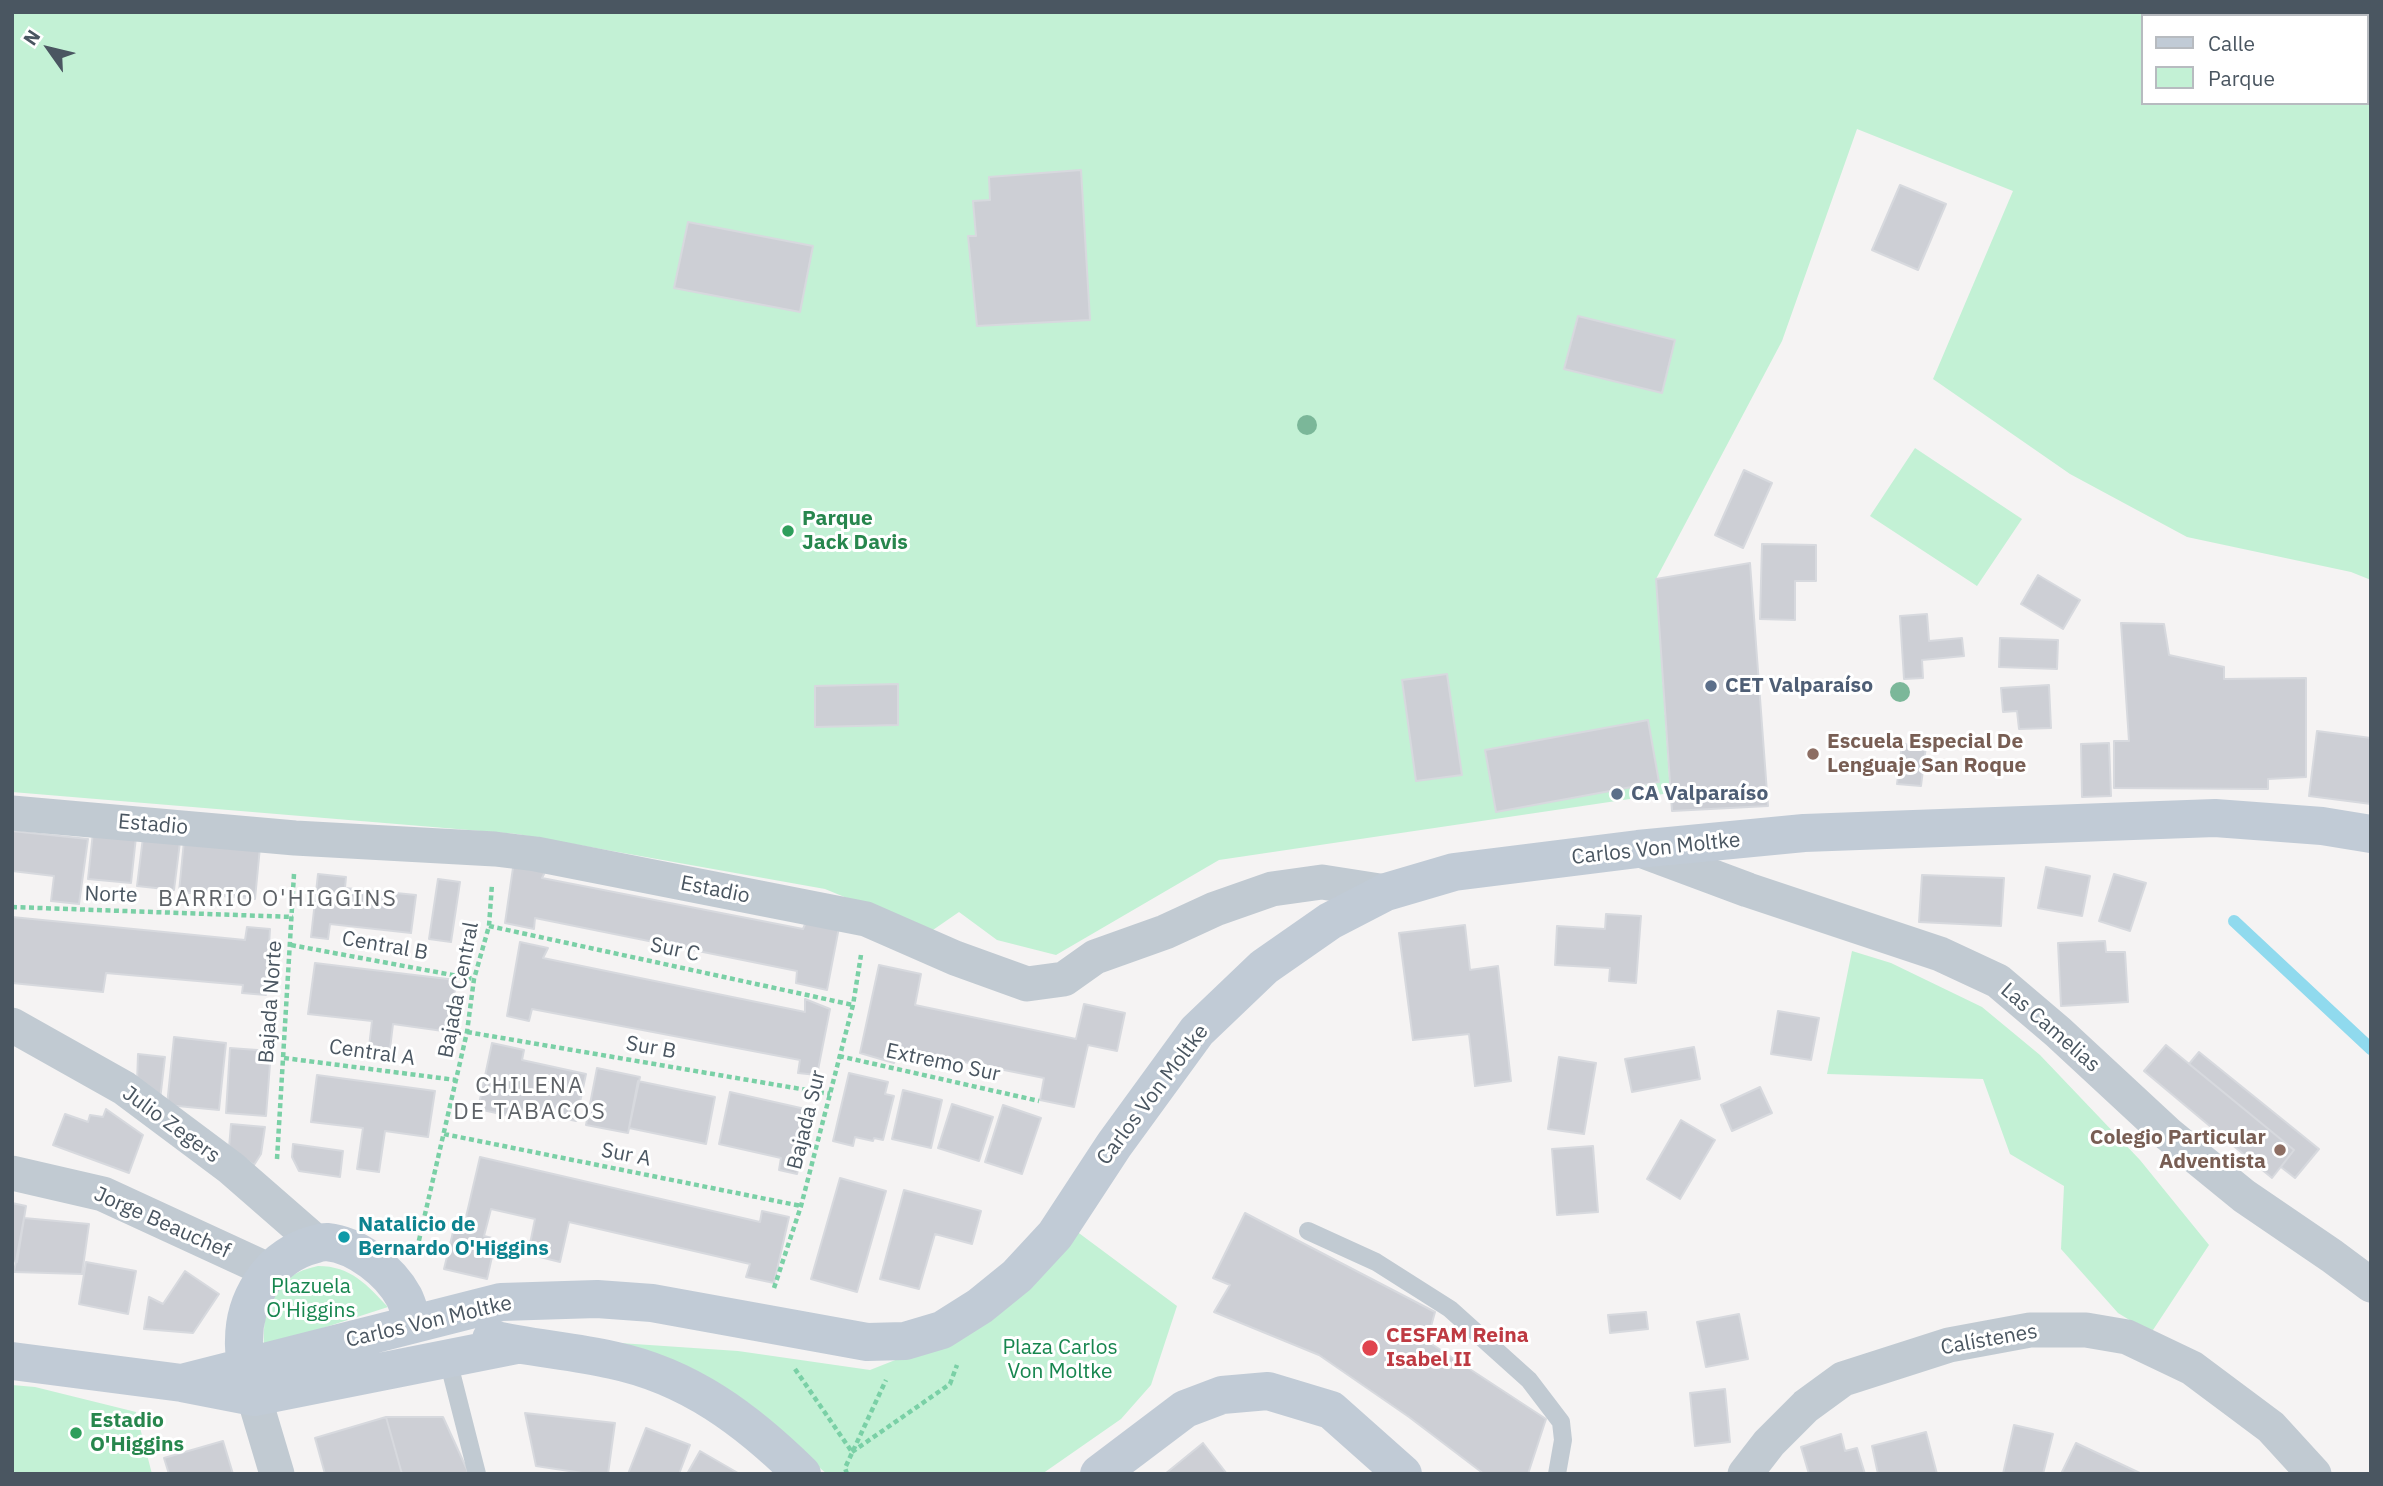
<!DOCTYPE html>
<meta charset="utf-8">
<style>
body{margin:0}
#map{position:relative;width:2383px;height:1486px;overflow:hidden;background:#f5f3f3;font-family:"IBM Plex Sans",sans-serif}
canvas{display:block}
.frame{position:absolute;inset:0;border:14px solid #4a5661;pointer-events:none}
.legend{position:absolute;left:2141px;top:14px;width:228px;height:91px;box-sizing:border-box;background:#fff;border:2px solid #b7bbc0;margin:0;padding:9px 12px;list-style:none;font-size:21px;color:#4a5661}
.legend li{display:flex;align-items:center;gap:14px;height:35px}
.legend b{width:35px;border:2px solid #b7bbc0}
.north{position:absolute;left:14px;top:14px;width:70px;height:70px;-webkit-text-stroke:5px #fff;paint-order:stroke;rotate:304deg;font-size:19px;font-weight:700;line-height:28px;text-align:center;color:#4a5661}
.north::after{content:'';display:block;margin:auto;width:24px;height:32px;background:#4a5661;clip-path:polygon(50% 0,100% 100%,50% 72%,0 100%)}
</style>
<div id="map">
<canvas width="2383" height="1486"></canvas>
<div class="frame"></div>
<ul class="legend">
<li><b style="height:9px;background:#c1cbd6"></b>Calle</li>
<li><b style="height:19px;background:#c3f1d5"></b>Parque</li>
</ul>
<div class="north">N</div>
</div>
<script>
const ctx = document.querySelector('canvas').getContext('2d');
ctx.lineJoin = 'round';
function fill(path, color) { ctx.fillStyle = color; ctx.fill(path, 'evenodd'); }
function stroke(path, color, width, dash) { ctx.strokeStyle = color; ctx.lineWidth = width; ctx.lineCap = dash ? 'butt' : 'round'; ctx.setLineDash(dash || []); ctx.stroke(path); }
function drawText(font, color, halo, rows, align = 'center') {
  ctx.font = font + ' "IBM Plex Sans",sans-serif'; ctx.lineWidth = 6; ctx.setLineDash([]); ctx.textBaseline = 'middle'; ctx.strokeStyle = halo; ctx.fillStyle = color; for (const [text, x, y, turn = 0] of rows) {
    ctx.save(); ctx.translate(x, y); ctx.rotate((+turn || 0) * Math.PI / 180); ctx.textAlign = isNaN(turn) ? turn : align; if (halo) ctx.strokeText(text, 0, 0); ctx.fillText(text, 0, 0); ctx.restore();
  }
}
const green = new Path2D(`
 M12 12H2371V580L2351 572 2187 537 2070 474 1933 379 2013 191 1857 129 1782 341 1656 579 1670 793 1219 860 1056 955 997 940 959 912 930 932 825 889 517 834 12 792ZM2143 16H2367V103H2143Z
 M1915 448 2022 519 1977 586 1870 516Z
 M1852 951 1891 963 1982 1007 2040 1055 2140 1160 2209 1245 2151 1333 2118 1313 2061 1249 2064 1186 2010 1154 1983 1079 1827 1074Z
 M1064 1222 1177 1306 1151 1385 1121 1419 1042 1474H827L750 1409 605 1342 738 1351 870 1370 951 1338Z
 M318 1266C351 1266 367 1285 388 1307L264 1347C262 1305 274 1275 318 1266Z
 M12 1385 35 1387 136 1412 152 1474H12Z`);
const stream = new Path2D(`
 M2234 921 2371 1049`);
const building = new Path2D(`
 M1081 170 1090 320 977 326 968 236H976L973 201 990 200 989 177Z
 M1900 185 1946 204 1918 270 1872 250Z
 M688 222 813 246 800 312 674 288Z
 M1578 316 1675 340 1662 393 1564 369Z
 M1744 470 1772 483 1743 548 1715 535Z
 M1762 544 1816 545V581H1795V620L1760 619Z
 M1750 563 1768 806 1672 811 1656 579Z
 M2038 575 2080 600 2063 629 2021 604Z
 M1927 614 1929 641 1962 638 1964 656 1922 660 1923 678 1904 679 1900 616Z
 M2121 623 2164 624 2169 655 2224 667V679L2306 678V777L2268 779V789L2114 788V741H2129Z
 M2000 638 2058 640 2057 669 1999 667Z
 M1447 674 1462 775 1416 781 1402 680Z
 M898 684V725L815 727V686Z
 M2049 685 2051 728 2019 729 2017 711 2003 712 2001 688Z
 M1648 720 1659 782 1496 812 1485 750Z
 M2317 731 2371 738V804L2309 796Z
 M2109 743 2111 796 2082 797 2081 744Z
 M1902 744 1926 746 1921 786 1897 784Z
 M12 831 88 839 79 904 51 901 54 876 12 871Z
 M93 832 136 837 131 883 88 879Z
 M143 837 180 842 174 890 137 886Z
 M184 841 260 847 255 899 179 892Z
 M514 861 548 866 542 878 803 929 808 917 840 922 827 990 796 983 797 971 535 918 534 929 505 923Z
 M2046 867 2090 876 2082 916 2038 908Z
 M318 874 346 877 345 888 416 895 411 933 330 924 328 939 311 937Z
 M2114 874 2146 883 2130 931 2099 921Z
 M1922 875 2004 878 2001 926 1919 922Z
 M438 879 460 882 451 942 429 939Z
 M1606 914 1641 916 1636 983 1609 981 1610 968 1555 965 1557 926 1605 929Z
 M12 917 245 940 247 927 270 929 266 995 242 993 243 985 106 973 103 992 12 983Z
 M1465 925 1470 970 1498 966 1511 1081 1475 1086 1469 1034 1413 1040 1399 933Z
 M2105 941 2106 952H2125L2128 1002 2061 1006 2058 943Z
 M520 942 548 948 543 958 805 1012V999L830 1009 817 1075 798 1073 800 1060 532 1009 529 1021 507 1016Z
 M315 963 456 980 450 1032 393 1024 390 1049 369 1047 372 1021 308 1014Z
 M879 965 921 974 915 1005 1076 1039 1084 1004 1125 1013 1117 1051 1088 1045 1074 1107 1040 1100 1044 1078 899 1049 894 1063 860 1053Z
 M1778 1011 1819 1018 1811 1060 1771 1054Z
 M174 1037 226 1043 219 1110 167 1105Z
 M492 1043 524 1050 522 1060 586 1074 576 1121 511 1107 510 1116 478 1109Z
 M2166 1045 2294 1150 2272 1178 2144 1071Z
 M1694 1047 1700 1079 1632 1092 1625 1059Z
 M230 1048 271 1051 266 1116 226 1113Z
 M2199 1052 2319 1149 2295 1178 2281 1167 2294 1150 2189 1064Z
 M138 1054 165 1057 160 1100 137 1083Z
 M1559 1057 1596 1063 1584 1134 1548 1129Z
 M597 1068 640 1077 628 1133 586 1125Z
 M849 1073 888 1082 885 1094 894 1096 883 1140 874 1138 873 1141 855 1137 853 1146 833 1141Z
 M317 1075 435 1091 428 1137 385 1131 379 1172 357 1169 363 1128 311 1122Z
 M638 1081 715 1097 706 1144 629 1128Z
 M1760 1087 1772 1113 1732 1131 1721 1105Z
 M903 1090 942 1100 931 1148 892 1139Z
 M730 1092 814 1111 803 1163 800 1162 797 1174 779 1170 781 1158 719 1144Z
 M952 1104 993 1117 979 1161 938 1148Z
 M1003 1105 1041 1118 1022 1174 985 1162Z
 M106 1109 143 1135 129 1173 53 1145 65 1114 88 1122 90 1115 103 1117Z
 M1681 1120 1715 1140 1680 1199 1647 1179Z
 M231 1124 265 1127 261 1154 254 1165 229 1148Z
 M293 1144 343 1151 340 1177 299 1171 292 1157Z
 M1593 1146 1598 1212 1557 1215 1552 1149Z
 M480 1157 760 1222 762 1211 789 1217 774 1283 746 1277 750 1264 569 1222 560 1262 528 1254 535 1219 491 1209 484 1236 496 1239 487 1279 444 1269 454 1228 463 1230Z
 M840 1178 886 1191 857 1292 811 1279Z
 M904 1190 981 1211 972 1244 935 1234 919 1289 880 1279Z
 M12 1203 26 1206 17 1262 12 1261Z
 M1245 1213 1435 1312 1427 1341 1546 1419 1528 1474H1484L1409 1417 1319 1355 1214 1312 1230 1285 1213 1278Z
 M24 1218 89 1224 82 1274 14 1272Z
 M86 1262 136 1271 128 1314 79 1304Z
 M185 1271 219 1294 193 1333 144 1329 149 1297 163 1304Z
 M1646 1312 1648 1329 1610 1333 1608 1315Z
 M1739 1314 1748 1359 1706 1367 1697 1322Z
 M1725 1389 1730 1442 1695 1446 1690 1393Z
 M525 1413 615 1423 608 1474H589L536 1466Z
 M386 1417 402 1474H325L315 1438Z
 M386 1417H443L469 1474H402Z
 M2014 1425 2053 1434 2043 1474H2003Z
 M646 1428 690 1445 679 1474H628Z
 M1926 1432 1937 1474H1878L1872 1446Z
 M1841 1434 1845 1451 1857 1448 1865 1474H1809L1801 1447Z
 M223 1441 233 1474H169L164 1458Z
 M1203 1443 1227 1474H1165Z
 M2076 1443 2142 1474H2061Z
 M700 1451 738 1473V1474H687Z`);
const path = new Path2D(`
 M12 907 293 917
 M489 926 853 1005
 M291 945 474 979
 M467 1032 830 1094
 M839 1056 1039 1101
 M284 1058 456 1080
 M444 1134 801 1206
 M277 1159 294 874
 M417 1249 467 1032 474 979 489 926 492 884
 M774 1288 801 1206 853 1005 861 955
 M795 1369 852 1452
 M852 1452 950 1384 957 1365
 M847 1474 845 1468 886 1380`);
const lane = new Path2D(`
 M1308 1231 1376 1262 1450 1309 1529 1380 1561 1422 1563 1440 1557 1474
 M448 1360 477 1474`);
const street = new Path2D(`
 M12 813 295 838 495 849 536 854 866 919 955 958 1027 984 1064 979 1095 957 1165 932 1215 909 1272 889 1322 882 1386 892
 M1638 849 1748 890 1940 954 1998 981 2058 1032 2168 1134 2244 1196 2332 1256 2371 1285
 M12 1025 124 1088 231 1168 317 1243
 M12 1173 103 1194 270 1271
 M254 1397 277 1474
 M1745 1474 1769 1443 1806 1406 1843 1379 1949 1345 2030 1330H2086L2127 1337 2192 1368 2271 1427 2314 1474`);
const secondary = new Path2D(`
 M491 1339C531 1348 572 1351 612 1360 689 1376 747 1420 802 1474
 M12 1361 182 1383 254 1397 516 1345
 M182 1383 501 1302 597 1299 652 1303 867 1342 905 1341 942 1330 980 1306 1017 1276 1055 1235 1114 1145 1197 1031 1264 967 1330 921 1386 892 1454 872 1638 849 1804 833 2215 818 2322 826 2371 834
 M253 1393C249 1376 243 1358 244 1340 244 1300 268 1261 306 1247 313 1245 320 1242 327 1242 357 1245 390 1271 404 1297 408 1305 410 1314 413 1323
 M1099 1474 1185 1409 1222 1395 1268 1391 1331 1410 1403 1474`);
const trees = [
 [1307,425],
 [1900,692]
];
const markers = [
 [788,531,7,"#2e9e5b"],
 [1711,686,7,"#5c6f8a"],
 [1813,754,7,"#8d6e63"],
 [1617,794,7,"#5c6f8a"],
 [2280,1150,7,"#8d6e63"],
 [344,1237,7,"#0f9aa8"],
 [1370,1348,9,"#e0444e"],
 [76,1433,7,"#2e9e5b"]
];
const leisureNames = [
 ["Parque",802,519],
 ["Jack Davis",802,543],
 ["Estadio",90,1421],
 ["O'Higgins",90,1445]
];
const serviceNames = [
 ["CET Valparaíso",1725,686],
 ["CA Valparaíso",1631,794]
];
const educationNames = [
 ["Escuela Especial De",1827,742],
 ["Lenguaje San Roque",1827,766],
 ["Colegio Particular",2266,1138,"right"],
 ["Adventista",2266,1162,"right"]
];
const streetNames = [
 ["Estadio",153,825,5],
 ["Carlos Von Moltke",1656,849,-6],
 ["Estadio",715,890,11],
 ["Norte",111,895,2],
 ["Central B",385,946,10],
 ["Sur C",675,950,12],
 ["Bajada Central",459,990,-79],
 ["Bajada Norte",271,1002,-86],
 ["Las Camelias",2050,1028,41],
 ["Sur B",651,1048,10],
 ["Central A",372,1053,8],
 ["Extremo Sur",943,1063,12],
 ["Carlos Von Moltke",1153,1095,-53],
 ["Bajada Sur",807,1120,-76],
 ["Julio Zegers",171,1125,36],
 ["Sur A",626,1155,11],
 ["Jorge Beauchef",162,1223,24],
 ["Carlos Von Moltke",429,1322,-13],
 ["Calístenes",1989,1340,-10]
];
const cultureNames = [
 ["Natalicio de",358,1225],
 ["Bernardo O'Higgins",358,1249]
];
const parkNames = [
 ["Plazuela",311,1287],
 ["O'Higgins",311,1311],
 ["Plaza Carlos",1060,1348],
 ["Von Moltke",1060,1372]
];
const healthNames = [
 ["CESFAM Reina",1386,1336],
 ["Isabel II",1386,1360]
];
const neighbourhoodNames = [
 ["BARRIO O'HIGGINS",278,899],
 ["CHILENA",530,1086],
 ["DE TABACOS",530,1112]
];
fill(green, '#c3f1d5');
stroke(stream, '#90daee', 12);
fill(building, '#cdcfd5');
stroke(building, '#d7d9de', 2);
stroke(path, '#7ad0a6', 4.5, [5, 3.5]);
stroke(lane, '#c1cad2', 18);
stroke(street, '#c1cad2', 35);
stroke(secondary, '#c1cbd6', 38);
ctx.fillStyle = '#7bb799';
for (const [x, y] of trees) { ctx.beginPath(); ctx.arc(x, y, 10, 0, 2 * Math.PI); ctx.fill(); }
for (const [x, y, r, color] of markers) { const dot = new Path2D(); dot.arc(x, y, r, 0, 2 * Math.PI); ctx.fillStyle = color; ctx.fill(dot); stroke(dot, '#fff', 2.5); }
drawText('bold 21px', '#27864d', '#fff', leisureNames, 'left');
drawText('bold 21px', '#4e5e75', '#fff', serviceNames, 'left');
drawText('bold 21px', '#785e54', '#fff', educationNames, 'left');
drawText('21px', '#4a5661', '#fff', streetNames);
drawText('bold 21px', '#0d838f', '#fff', cultureNames, 'left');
drawText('21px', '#17864f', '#fff', parkNames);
drawText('bold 21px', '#be3a42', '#fff', healthNames, 'left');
ctx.letterSpacing = '2px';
drawText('23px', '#5f6368', '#fff', neighbourhoodNames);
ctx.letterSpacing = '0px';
</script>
